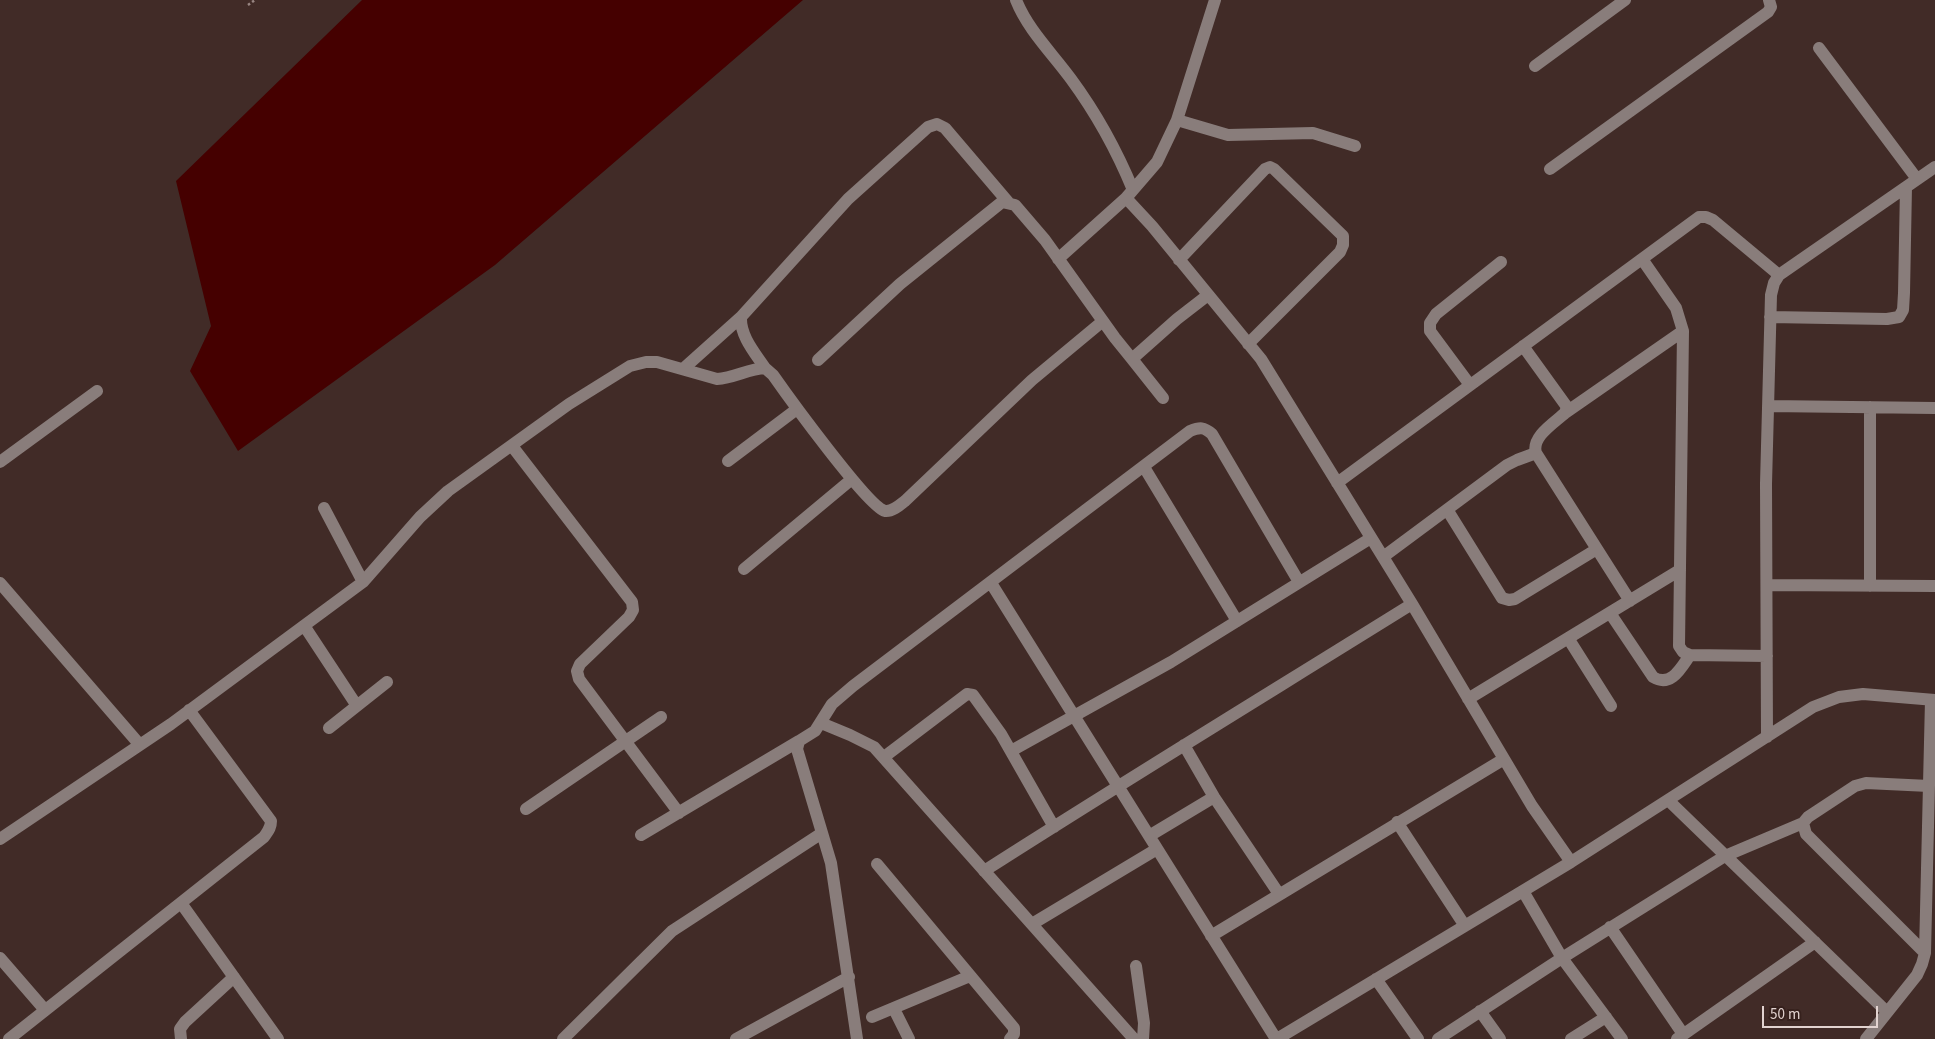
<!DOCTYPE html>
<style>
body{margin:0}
#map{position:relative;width:1935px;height:1039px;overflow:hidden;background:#412b27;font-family:"Source Sans 3",sans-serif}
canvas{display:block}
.scale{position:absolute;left:1762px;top:1006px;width:116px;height:22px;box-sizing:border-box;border:2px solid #e2d3d0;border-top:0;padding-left:6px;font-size:15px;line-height:18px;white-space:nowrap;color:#e2d3d0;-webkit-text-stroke:4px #36211d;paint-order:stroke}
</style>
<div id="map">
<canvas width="1935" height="1039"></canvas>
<div class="scale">50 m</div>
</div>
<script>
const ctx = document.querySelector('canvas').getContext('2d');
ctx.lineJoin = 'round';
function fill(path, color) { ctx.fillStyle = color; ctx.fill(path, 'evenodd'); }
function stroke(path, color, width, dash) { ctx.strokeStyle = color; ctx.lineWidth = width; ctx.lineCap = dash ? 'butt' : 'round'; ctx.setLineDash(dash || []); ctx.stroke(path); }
const water = new Path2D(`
 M362 0H803L495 265 238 451 190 371 211 326 176 181Z`);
const path = new Path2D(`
 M248 5 255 0`);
const minor = new Path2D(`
 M1016 0C1028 30 1052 53 1071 79 1096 113 1117 151 1133 190
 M1819 48 1917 179
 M1535 66 1625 0
 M1177 120 1228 135 1313 133 1355 146
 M1550 169 1768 12 1771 7 1769 0
 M1126 198 1152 226 1261 359 1412 604 1532 806 1571 862
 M1058 259 1126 198 1157 162 1177 120 1215 0
 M1642 259 1676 308 1683 331 1679 646 1683 652 1690 655 1767 656
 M1179 260 1265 169 1270 167 1274 169 1343 236V245L1340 252 1248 344
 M741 317C740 336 755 353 765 368
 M1770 317 1887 319 1899 317 1903 310 1904 293 1906 187
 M1523 346 1567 407 1565 413C1554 423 1531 437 1536 453L1630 601
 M1132 359 1163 398
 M818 360 900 284 1002 202 1015 205 1045 240 1115 338 1132 359 1177 319 1208 295
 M683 369 741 317 848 199 928 127 937 124 945 128 1008 202
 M1470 385 1430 331V323L1436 314 1501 262
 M1768 406 1935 408
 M1565 413 1683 331
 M512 446 632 602 633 610 629 617 580 664 577 671 579 679 679 813
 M728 461 797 409
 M0 462 97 391
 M1144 467 1237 621
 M1337 483 1699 217H1706L1713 220 1779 275
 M324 508 363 582
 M1448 511 1502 598 1509 600 1515 599 1597 549
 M1383 557 1507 465 1517 460 1536 453
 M744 569 852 479
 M0 583 140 745
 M991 583 1276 1039
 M1767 585 1935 586
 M1870 586V407
 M1610 613 1653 677C1671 688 1681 668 1690 655
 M305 627 357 706
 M1568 638 1611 706
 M1468 699 1680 570
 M821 723 850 735 874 747 1134 1039
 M329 728 387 682
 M1767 737 1766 484 1771 295 1774 283 1779 275 1935 167
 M1184 745 1214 797 1279 894
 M1011 751 1171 662 1371 538
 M884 757 967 694 973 695 1001 734 1054 827
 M1668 800 1887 1012
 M526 809 661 717
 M1397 822 1465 926
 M641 835 799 741
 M1149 836 1214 797
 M0 839 171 724 363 582 420 517 448 491 569 404 630 366 646 362H657L717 379C734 378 748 369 765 368L773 375C787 395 868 507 885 511 892 512 900 505 905 501L1032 380 1103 321
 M877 864 1014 1028V1034L1010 1039
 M984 871C1126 780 1269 693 1412 604
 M1523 891 1562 958 1622 1039
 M181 903 278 1039
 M1032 924 1157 849
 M1610 927 1683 1034
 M1211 936 1504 759
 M1925 953 1806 834 1803 823 1808 817 1855 786 1866 783 1929 786
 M0 958 45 1010
 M1136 966 1144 1023 1143 1039
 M1376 979 1418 1039
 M894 1009 909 1039
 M1480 1011 1500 1039
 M872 1017 970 976
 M9 1039 264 837C268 831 271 828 271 821L189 710
 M181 1039 180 1029 185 1022 234 977
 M563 1039 672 931 822 833
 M736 1039 849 977
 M857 1039 831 863 797 749 799 741 815 731 832 704 853 686 1190 431C1200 427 1204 427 1212 434L1299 582
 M1277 1039 1571 862 1813 707 1839 697 1863 694 1935 700
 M1438 1039 1562 958 1725 856 1803 823
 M1571 1039 1606 1017
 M1677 1039 1815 942
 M1866 1039 1917 975 1922 964 1925 953 1931 700`);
fill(water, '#450000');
stroke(path, '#998683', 2.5, [2.5, 2.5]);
stroke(minor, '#897d7b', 12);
</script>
